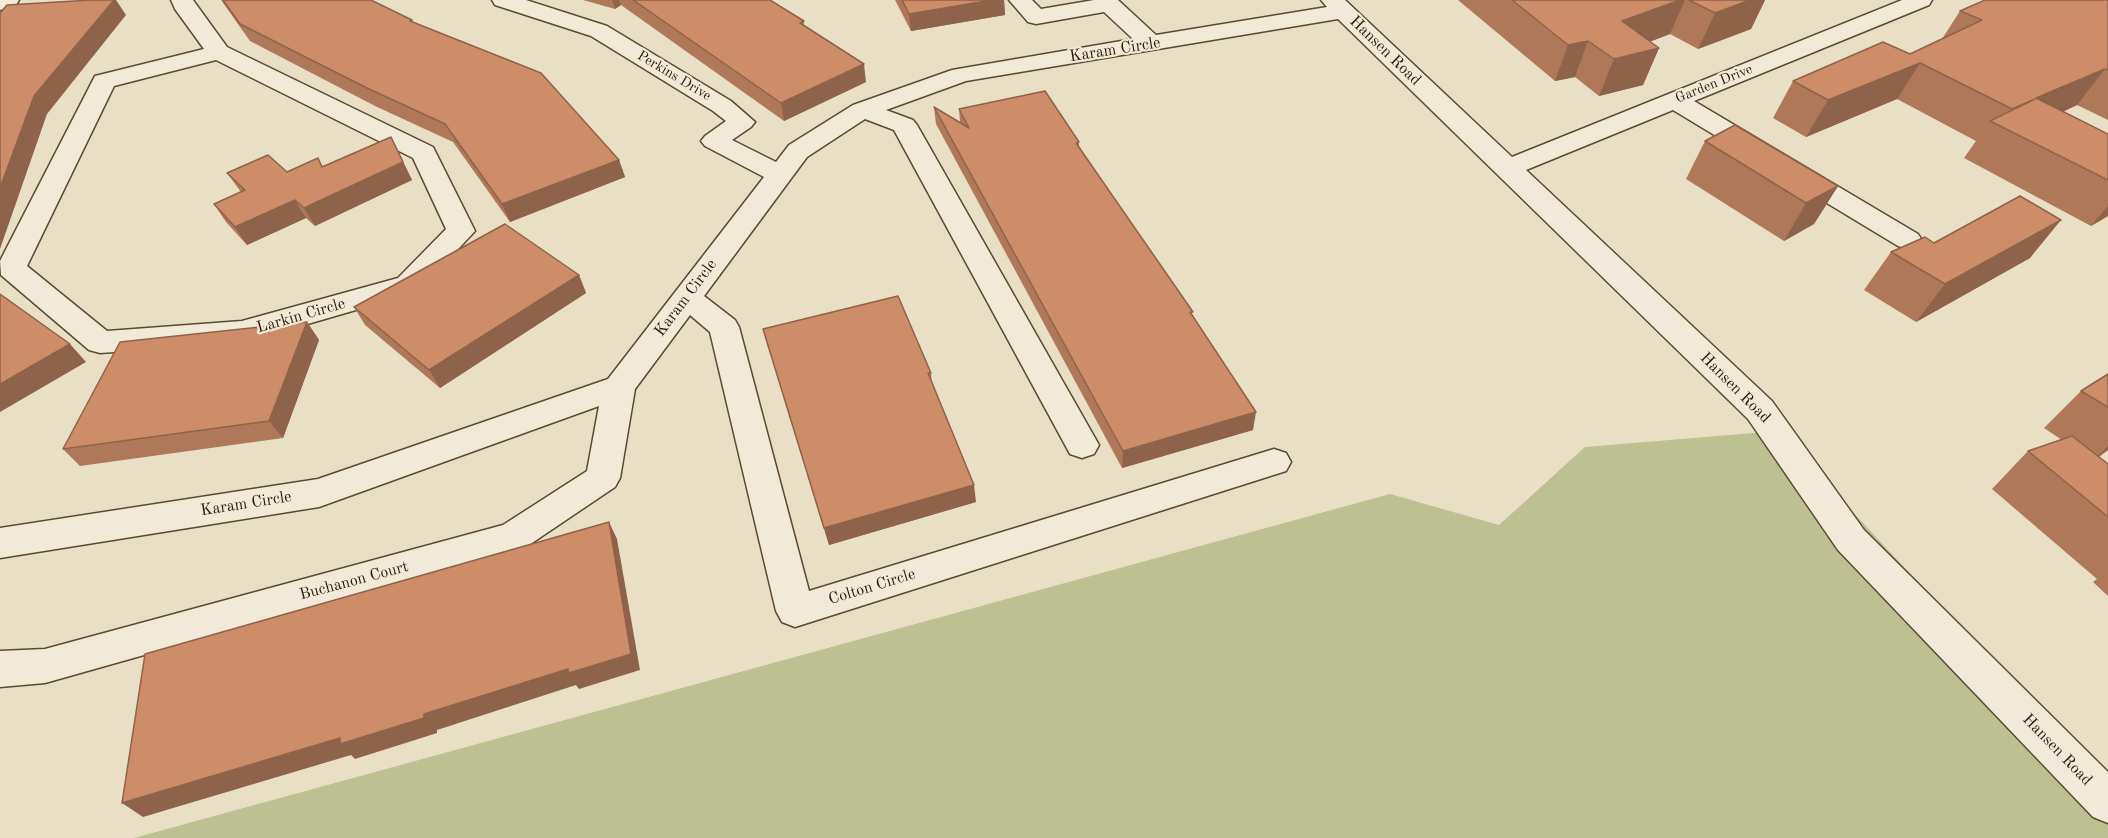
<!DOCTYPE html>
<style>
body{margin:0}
canvas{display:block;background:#e9dfc4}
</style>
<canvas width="2108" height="838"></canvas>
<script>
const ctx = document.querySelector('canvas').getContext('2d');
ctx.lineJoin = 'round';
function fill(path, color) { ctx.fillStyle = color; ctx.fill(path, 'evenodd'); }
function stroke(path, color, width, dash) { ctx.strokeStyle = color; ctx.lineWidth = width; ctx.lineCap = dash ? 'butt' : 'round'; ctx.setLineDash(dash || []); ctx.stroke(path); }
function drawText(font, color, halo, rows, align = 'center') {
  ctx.font = font + ' "Old Standard TT",serif'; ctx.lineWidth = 4.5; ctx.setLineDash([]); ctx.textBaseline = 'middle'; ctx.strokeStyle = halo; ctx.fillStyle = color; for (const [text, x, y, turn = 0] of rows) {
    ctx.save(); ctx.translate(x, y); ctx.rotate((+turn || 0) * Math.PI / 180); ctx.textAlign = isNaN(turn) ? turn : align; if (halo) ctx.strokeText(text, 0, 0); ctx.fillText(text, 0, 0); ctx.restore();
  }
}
const green = new Path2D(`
 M1778 431 2108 788V838H134L1390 494 1499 525 1585 447Z`);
const minor = new Path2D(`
 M0 0H19L16 5 0 10Z
 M171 0H193L227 47 433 147 475 231 418 292 242 343 100 353 89 350 1 275 0 261 95 76 204 49 175 9ZM216 60 413 158 446 229 398 278 242 321 107 331 27 266 114 86Z
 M492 0H526L607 26 731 101 755 122 751 127 732 140 776 162 789 145 853 105 952 70 1133 39 1104 12 1036 24 1028 22 1009 0H1032L1041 9 1094 0H1118L1156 35 1327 7 1321 0H1345L1512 157 1902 0H1932L1929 5 1694 101 1918 234 1922 240 1918 246 1908 249 1898 246 1673 110 1526 170 1772 401 1864 530 2108 772V823L2093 817 1838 550 1748 419 1338 19 966 81 886 110 913 120 917 125 1099 445 1094 454 1082 458 1070 454 894 130 865 119 807 157 704 296 735 320 739 327 809 591 1274 449 1286 453 1291 462 1286 471 795 627 782 622 776 611 710 332 690 315 635 389 620 478 615 487 526 547 45 683 0 687V651L45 649 503 525 587 471 599 406 319 507 0 558V528L318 479 608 379 764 177 705 146 701 141 705 136 726 121 713 111 591 36 495 5Z`);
const wall = new Path2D(`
 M221 0H371L412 20 413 22 619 160 625 177 510 222 453 142 375 106 250 41Z
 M583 0H770L804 21V25L866 82 784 121 621 5 615 9Z
 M895 0H1004L1005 15 911 31Z
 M1458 0H1765L1751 29 1698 49 1670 34 1649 42 1659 48 1643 85 1599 96 1575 77 1555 81Z
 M2108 0V120L2077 105 2063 112 2108 134V216L2091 226 1964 158 1976 141 1897 99 1806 137 1773 118 1793 81 1910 54 1942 39 1960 11Z
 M934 107 960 122 959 109 1079 142V146L1192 315 1253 430 1122 468 936 124Z
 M391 137 412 180 315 226 306 218 247 245 226 222 214 204 241 192 227 173 287 172 318 158 323 167Z
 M1705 141 1838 186 1814 224 1784 241 1686 179Z
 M1934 243 2030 258 1916 322 1864 290 1891 252Z
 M579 275 586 293 440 388 365 325 354 307Z
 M307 322 319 340 283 438 80 466 63 449Z
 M763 329 931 373 932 383 976 502 829 545Z
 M2108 374V450L2099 457 2108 464V596L2093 582 2097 579 1992 489 2028 451 2062 440 2044 428 2081 391Z`);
const shadedWall = new Path2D(`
 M114 0H116L126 15 47 114 0 249V188L34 96Z
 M612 0H619L621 5 615 9Z
 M992 0H1004L1005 15 911 31 909 14Z
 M1680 0H1685L1670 34 1610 57 1622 21Z
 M1750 0H1765L1751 29 1698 49 1715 13Z
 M1588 41 1575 77 1555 81 1568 45Z
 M1659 48 1643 85 1599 96 1614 59Z
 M1920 63 1897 99 1806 137 1828 100Z
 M864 64 866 82 784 121 781 103Z
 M2105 69 2077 105 2014 133 2036 98Z
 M391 137 412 180 315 226 304 208Z
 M619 160 625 177 510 222 502 204Z
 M1838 186 1814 224 1784 241 1806 203Z
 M295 200 306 218 247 245 235 227Z
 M2108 206V216L2091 226Z
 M2061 220 2030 258 1916 322 1945 284Z
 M579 275 586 293 440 388 429 370Z
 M307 322 319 340 283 438 269 421Z
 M70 344 86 362 0 412V384Z
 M1256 412 1253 430 1122 468 1123 451Z
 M2108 446V450L2093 460Z
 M974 485 976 502 829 545 824 528Z
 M609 522 617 539 640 670 579 689 576 685 437 730V733L355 759 351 755 143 817 122 803 340 738 424 714Z`);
const building = new Path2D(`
 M91 0H114L34 96 0 188V13L7 5Z
 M223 0H371L412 20 410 21 541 73 619 160 502 204 445 124 367 88 240 24Z
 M633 0H770L804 21 800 23 864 64 781 103Z
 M902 0H992L909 14Z
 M1512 0H1680L1622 21 1659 48 1614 59 1588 41 1568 45Z
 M1689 0H1750L1715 13Z
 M1985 0H2108V70L2105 69 2036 98 2108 134V180L1990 121 2035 99 2012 109 1920 63 1828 100 1793 81 1883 42 1910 54 1982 20 1960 11Z
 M1045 91 1079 142 1076 143 1193 312H1190L1256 412 1123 451 934 107 969 128 959 109Z
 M1735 125 1838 186 1806 203 1705 141Z
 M391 137 403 162 304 208 295 200 235 227 214 204 245 190 227 173 268 155 287 172 318 158 322 167Z
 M2020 196 2061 220 1945 284 1891 252 1925 237 1934 243Z
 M505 224 579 275 429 370 354 307Z
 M0 294 70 344 0 384Z
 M898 296 931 373H928L974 485 824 528 763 329Z
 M307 322 269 421 63 449 120 342Z
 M2108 374V407L2081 391Z
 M2072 436 2108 464V517L2028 451Z
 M609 522 631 654 569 673 568 669 424 714V718L340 744V738L122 803 145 654Z`);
const farStreetnames = [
 ["Perkins Drive",674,76,31],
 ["Garden Drive",1714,84,-22]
];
const streetNames = [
 ["Karam Circle",1115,50,-9],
 ["Hansen Road",1385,51,44],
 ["Karam Circle",686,298,-53],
 ["Larkin Circle",301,316,-16],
 ["Hansen Road",1735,388,45],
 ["Karam Circle",246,504,-9],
 ["Buchanon Court",354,581,-15],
 ["Colton Circle",872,587,-17],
 ["Hansen Road",2057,750,46]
];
fill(green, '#bdc090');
stroke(minor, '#5a4a32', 3);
fill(minor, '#f1ead9');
fill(wall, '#af7959');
fill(shadedWall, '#8f6349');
fill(building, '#cc8d68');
stroke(building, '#8f6349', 1.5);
drawText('14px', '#2b1902', '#f1ead9', farStreetnames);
drawText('16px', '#2b1902', '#f1ead9', streetNames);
</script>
